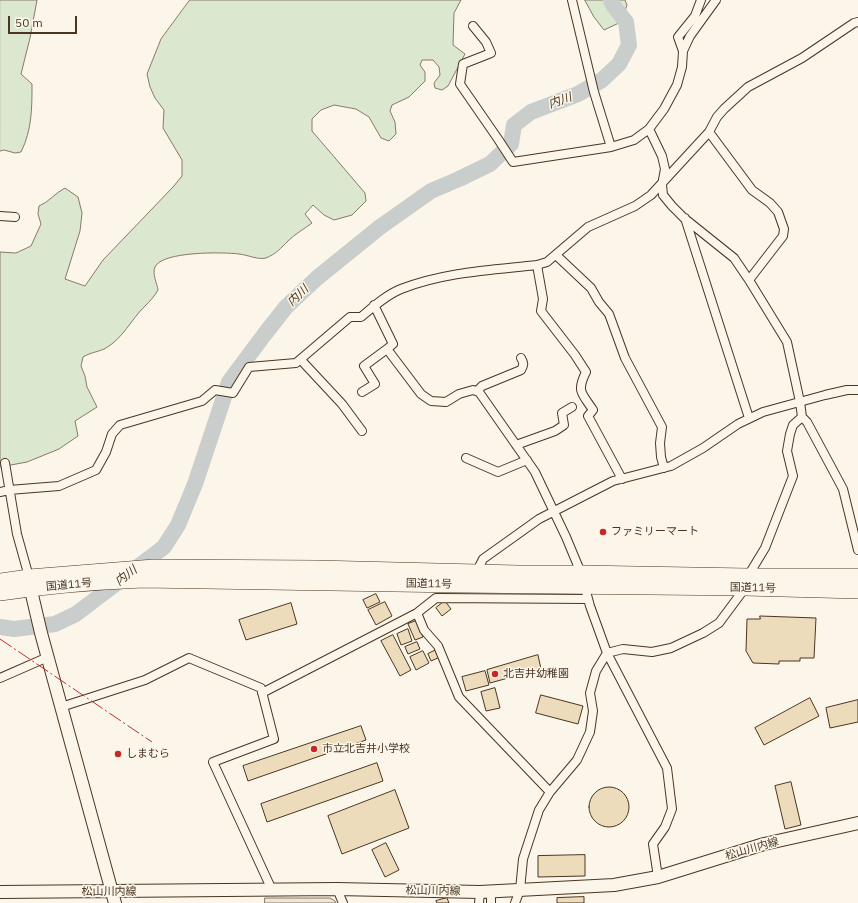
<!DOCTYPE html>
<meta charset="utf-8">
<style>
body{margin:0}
#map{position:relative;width:858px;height:903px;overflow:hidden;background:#fbf6e9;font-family:"IBM Plex Sans",sans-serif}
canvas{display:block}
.scale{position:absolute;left:8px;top:16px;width:69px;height:18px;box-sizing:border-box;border:2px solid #4a3520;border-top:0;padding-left:5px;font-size:12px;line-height:14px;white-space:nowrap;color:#4a3520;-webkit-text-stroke:3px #fbf6e9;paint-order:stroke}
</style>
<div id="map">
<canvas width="858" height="903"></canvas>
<div class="scale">50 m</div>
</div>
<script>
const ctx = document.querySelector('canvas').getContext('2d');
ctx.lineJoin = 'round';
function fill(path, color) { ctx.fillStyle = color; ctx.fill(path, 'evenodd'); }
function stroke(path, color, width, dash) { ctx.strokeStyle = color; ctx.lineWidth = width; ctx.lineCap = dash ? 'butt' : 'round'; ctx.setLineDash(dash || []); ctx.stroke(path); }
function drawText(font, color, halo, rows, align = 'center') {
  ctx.font = font + ' "IBM Plex Sans","Noto Sans JP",sans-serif'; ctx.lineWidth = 3; ctx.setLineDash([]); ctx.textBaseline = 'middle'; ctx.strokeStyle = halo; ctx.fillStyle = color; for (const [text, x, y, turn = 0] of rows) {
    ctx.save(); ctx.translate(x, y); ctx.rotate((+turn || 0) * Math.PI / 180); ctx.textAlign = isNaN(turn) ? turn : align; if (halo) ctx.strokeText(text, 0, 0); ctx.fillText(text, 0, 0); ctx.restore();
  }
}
const green = new Path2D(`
 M0 0H37L30 38 21 74 32 84C32 108 32 130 21 152L15 153 4 150 0 151Z
 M190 0H461L454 13 453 45 465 54 448 86 442 90 435 88 434 83 440 75 439 67 433 60H422L420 65 425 72V81L409 97 392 105 390 111 395 122 396 134 389 141 381 138 369 117 356 109 334 105 321 110 312 119V131L365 193 366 201 352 215 334 220 324 215 313 205 305 214 312 223C304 229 295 234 288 241 281 248 276 254 266 258 258 260 248 255 239 254 224 252 162 251 155 267 152 274 157 283 158 290 154 297 150 301 144 307 131 320 123 338 106 348 99 352 91 352 83 357L81 366 85 376 87 387 97 407 75 421 78 436 59 449 27 462 0 467V252L16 253 31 246 41 224 38 214 39 206C49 202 55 193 65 188L78 197 82 213 80 231 65 279 85 286 103 260 173 187 182 176V160L163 128 164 110 155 98 150 87 147 74 161 39Z
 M585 0H625L627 5 621 22 604 30 594 17Z`);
const parking = new Path2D(`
 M265 898H330L335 901 336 903H265Z`);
const river = new Path2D(`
 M0 627 14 629 55 624 76 614 164 547 178 525 195 484 229 382 264 335 286 307 317 278 380 227 431 191 459 179 490 164 511 144 514 125 531 112 578 94 602 80 619 64 629 45 626 22 613 5 611 0`);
const building = new Path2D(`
 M376 594 380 602 367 608 363 600Z
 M445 601 451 609 442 616 436 608Z
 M385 602 392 616 376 625 368 610Z
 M291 603 297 624 246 640 239 620Z
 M760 616 816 618 814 658H800V661H779V664L753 663 746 651 747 619H760Z
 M416 621 423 637 415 640 408 624Z
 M408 629 412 641 401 645 397 634Z
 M393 635 411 670 400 676 381 641Z
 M417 642 420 649 408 654 405 647Z
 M436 650 440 657 431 661 428 654Z
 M423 651 429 663 416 670 410 657Z
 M538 655 541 669 490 683 487 670Z
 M485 671 489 685 466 691 462 677Z
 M495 688 500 708 486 711 481 692Z
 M541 695 583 706 578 724 536 713Z
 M810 698 819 716 764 745 755 728Z
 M858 700V722L830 728 826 708Z
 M361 726 366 740 248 781 243 766Z
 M377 763 383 781 267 822 261 804Z
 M791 782 801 825 785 829 775 786Z
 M589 807a20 20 0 1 1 40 0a20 20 0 1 1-40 0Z
 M395 790 409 828 342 854 328 816Z
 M386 843 399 870 385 877 372 850Z
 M585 855V876L538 877V856Z
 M584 897V903H557V898Z
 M447 898 449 903H437L436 901Z`);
const street = new Path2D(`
 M572 0 594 92 611 147
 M473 26 486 42 491 53 463 64 460 84 498 139 513 162 611 147 634 140 649 129 664 109 677 85 682 67 683 51 690 36 716 0
 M683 51 678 37 695 16 701 0
 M649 129 662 156 665 169 662 185 663 195 672 206 684 218 734 258 749 280 787 342 800 402 802 417 807 422 843 489 858 550
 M709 132 752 190 770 203 778 212 784 229 783 236 749 280
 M0 216 15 217
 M685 218 749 418
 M556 255 591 288 599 302 609 314 625 358 662 427 660 443 661 457 664 468
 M537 265 543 299 541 311 575 355 586 372C576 392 582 393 593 410L588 416 622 479
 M374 305 393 344 387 349 421 394 431 401 446 402 459 394 473 390 479 392 535 472 566 537 581 573 590 606 607 653 667 768 672 809 665 827 653 844 658 877
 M301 360 342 404 362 431
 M477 391 482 386 521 370C524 365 524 363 521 358
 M362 392 375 384 364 366 387 349
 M516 445 555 431 564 425 562 413 572 407
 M466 458 498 472 527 460
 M5 463 17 534 29 577
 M0 492 9 490 59 486 96 470 106 452 112 434 120 425 202 401 215 390 233 393 249 367 296 363 350 317H361C373 307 386 295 401 289 444 272 492 270 537 265L547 262 588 227 635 206 651 195 709 132 717 117 724 109 748 87 802 58 854 23 858 22
 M477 571 483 559 539 519 613 481 671 466 703 448 738 424 763 412 825 395 847 390H858
 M748 576 765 548 793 476 787 451 790 434 793 425 802 417
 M417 613 424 630 438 646 459 697 550 792
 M0 678 48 657
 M262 693 417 613 436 598 588 599
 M61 707 145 680 189 658 261 688 274 739 213 762 272 890
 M337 889 343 903
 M479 903 480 892
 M491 903V892
 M515 903 520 890 523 859 539 810 550 792 577 760 590 732 593 711 590 693 596 671 607 653 623 649 652 652 671 648 703 633 719 623 745 588`);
const secondary = new Path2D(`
 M29 582 41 633 115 903
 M0 892 337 889 480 892 614 885 658 877 764 844 858 823`);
const highway = new Path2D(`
 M0 581 29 577 154 567 317 568 518 573H581L748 576H858
 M0 593C47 586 95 582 143 580L458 585 745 588 858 591`);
const power = new Path2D(`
 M0 639 152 742`);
const markers = [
 [603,532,4,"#c62828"],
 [495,674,4,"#c62828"],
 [314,749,4,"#c62828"],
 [118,754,4,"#c62828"]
];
const poiNames = [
 ["ファミリーマート",611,532],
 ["北吉井幼稚園",503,674],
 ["市立北吉井小学校",322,749],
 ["しまむら",126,754]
];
const streetNames = [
 ["国道11号",429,584,1],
 ["国道11号",69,585,-5],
 ["国道11号",753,588,1],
 ["松山川内線",752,849,-16],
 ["松山川内線",433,891,1],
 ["松山川内線",109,892]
];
const waterNames = [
 ["内川",560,101,-20],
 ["内川",298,296,-44],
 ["内川",126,576,-38]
];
fill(green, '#dce7d0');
stroke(green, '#887966', 1);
fill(parking, '#ede7d9');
stroke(parking, '#887966', 1);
stroke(river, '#c9cecd', 16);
fill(building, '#ecdcbc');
stroke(building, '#4a3520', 1);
stroke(street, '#4a3520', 10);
stroke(secondary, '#4a3520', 14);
stroke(highway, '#4a3520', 16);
stroke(street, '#fbf6e9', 8);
stroke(secondary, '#fbf6e9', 12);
stroke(highway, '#fbf6e9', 15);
stroke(power, '#c62828', 1, [14, 3, 2, 3]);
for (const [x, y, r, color] of markers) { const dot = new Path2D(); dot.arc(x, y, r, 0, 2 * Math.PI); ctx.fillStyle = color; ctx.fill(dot); stroke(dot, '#fbf6e9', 1.5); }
drawText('11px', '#4a3520', '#fbf6e9', poiNames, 'left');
drawText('11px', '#4a3520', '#fbf6e9', streetNames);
drawText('italic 12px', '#4a3520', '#fbf6e9', waterNames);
</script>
